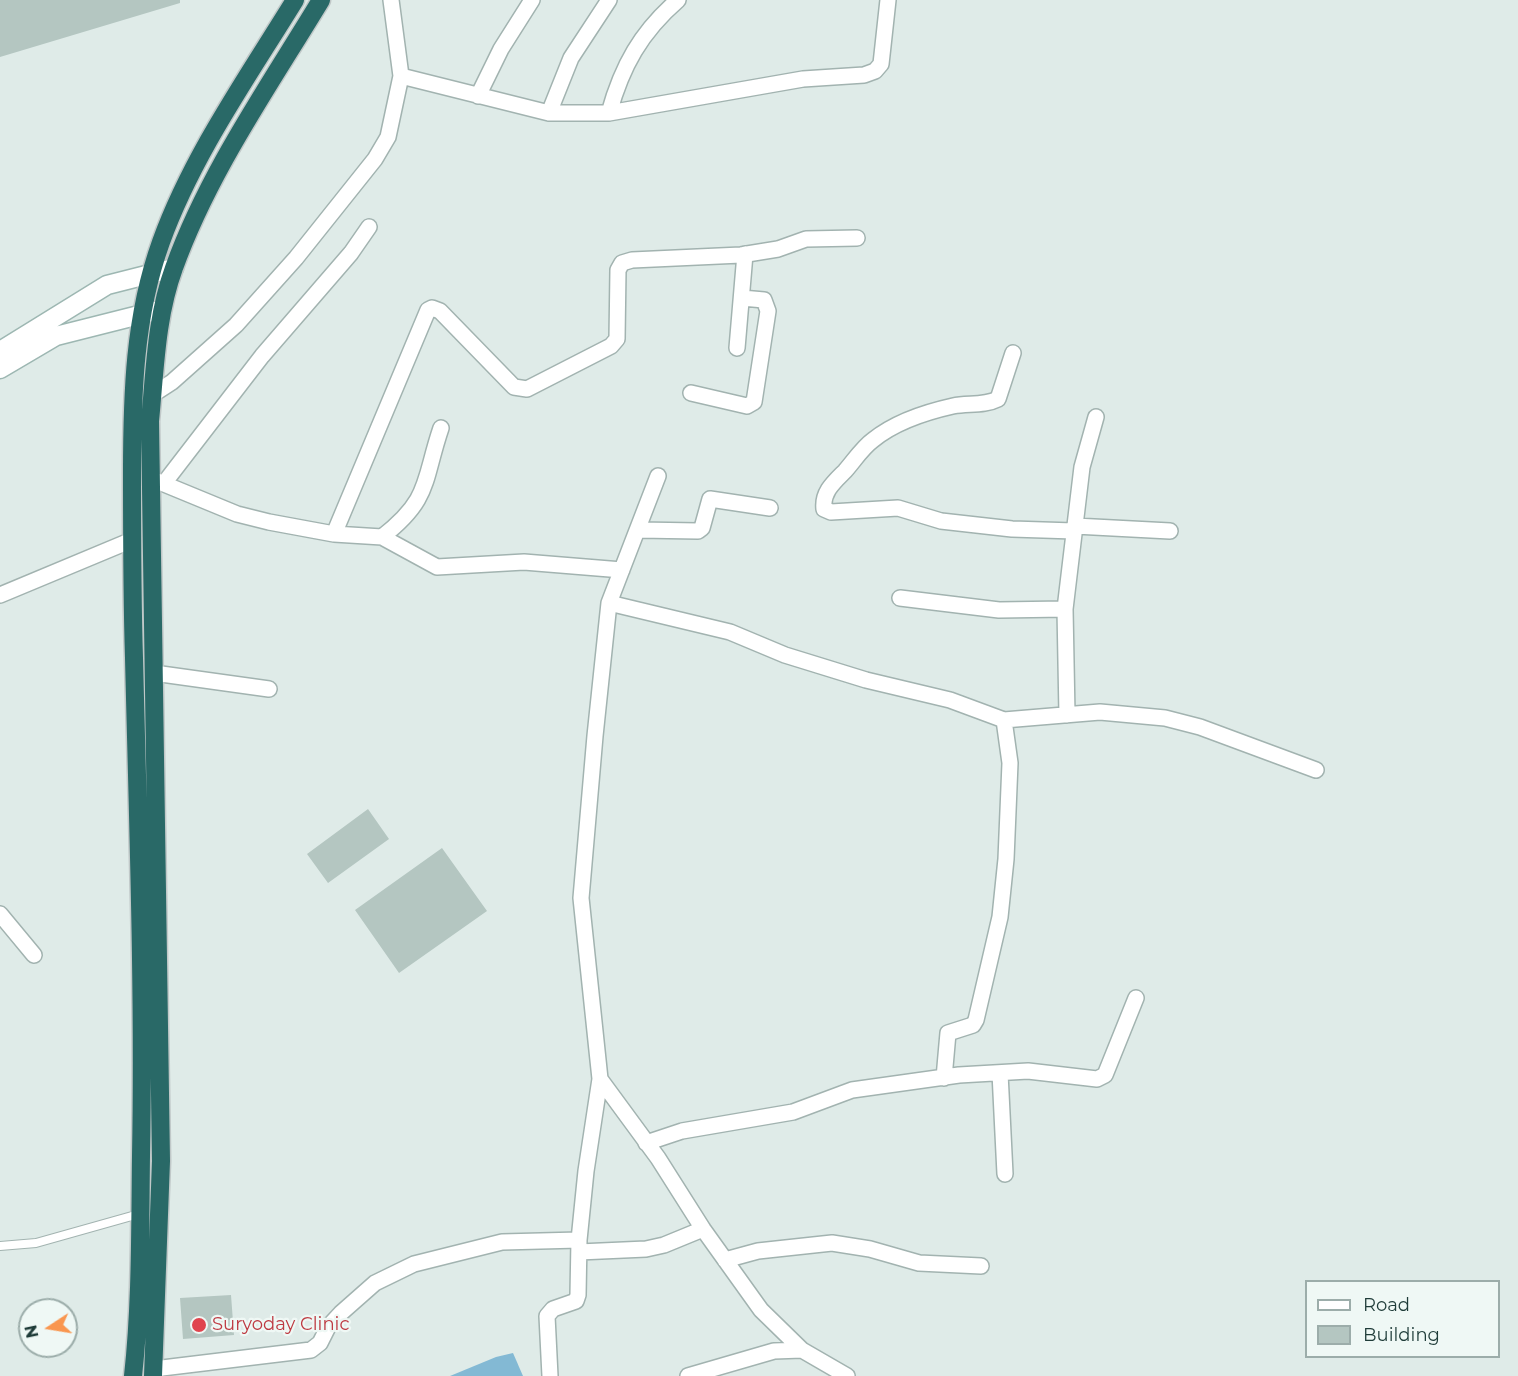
<!DOCTYPE html>
<style>
body{margin:0}
#map{position:relative;width:1518px;height:1376px;overflow:hidden;background:#dfebe8;font-family:Montserrat,sans-serif}
canvas{display:block}
.legend{position:absolute;left:1305px;top:1280px;width:195px;height:78px;box-sizing:border-box;background:#eff8f5;border:2px solid #9cadaa;margin:0;padding:8px 10px;list-style:none;font-size:18px;color:#1f3c39}
.legend li{display:flex;align-items:center;gap:12px;height:30px}
.legend b{width:30px;border:2px solid #9cadaa}
.north{position:absolute;left:18px;top:1298px;width:60px;height:60px;box-sizing:border-box;background:#eff8f5;border:2px solid #9cadaa;border-radius:50%;rotate:258deg;font-size:16px;font-weight:700;line-height:24px;text-align:center;color:#1f3c39}
.north::after{content:'';display:block;margin:auto;width:21px;height:27px;background:#f9964f;clip-path:polygon(50% 0,100% 100%,50% 72%,0 100%)}
</style>
<div id="map">
<canvas width="1518" height="1376"></canvas>
<ul class="legend">
<li><b style="height:8px;background:#fff"></b>Road</li>
<li><b style="height:16px;background:#b4c6c1"></b>Building</li>
</ul>
<div class="north">N</div>
</div>
<script>
const ctx = document.querySelector('canvas').getContext('2d');
ctx.lineJoin = 'round';
function fill(path, color) { ctx.fillStyle = color; ctx.fill(path, 'evenodd'); }
function stroke(path, color, width, dash) { ctx.strokeStyle = color; ctx.lineWidth = width; ctx.lineCap = dash ? 'butt' : 'round'; ctx.setLineDash(dash || []); ctx.stroke(path); }
function drawText(font, color, halo, rows, align = 'center') {
  ctx.font = font + ' Montserrat,sans-serif'; ctx.lineWidth = 4.5; ctx.setLineDash([]); ctx.textBaseline = 'middle'; ctx.strokeStyle = halo; ctx.fillStyle = color; for (const [text, x, y, turn = 0] of rows) {
    ctx.save(); ctx.translate(x, y); ctx.rotate((+turn || 0) * Math.PI / 180); ctx.textAlign = isNaN(turn) ? turn : align; if (halo) ctx.strokeText(text, 0, 0); ctx.fillText(text, 0, 0); ctx.restore();
  }
}
const water = new Path2D(`
 M513 1353 523 1376H450L496 1357Z`);
const building = new Path2D(`
 M0 0H180V3L0 57Z
 M368 809 389 839 328 883 307 854Z
 M442 848 487 911 399 973 355 910Z
 M231 1295 234 1335 183 1339 180 1298Z`);
const lane = new Path2D(`
 M0 1246 36 1243 139 1214`);
const street = new Path2D(`
 M401 76 549 113H609L803 79 864 75 875 71 881 64 888 0
 M478 96 501 49 532 0
 M549 113 571 58 609 0
 M609 113C622 66 641 32 678 0
 M737 348 745 254
 M1013 353 998 399C984 406 968 403 953 406 926 412 894 423 873 440 862 448 854 461 845 471 834 482 822 492 824 509L831 512 898 508 941 521 1012 529 1074 531
 M691 393 747 406 754 402 768 311 764 300 742 298
 M152 395 172 382 236 325 296 258 375 159 388 137 401 76 391 0
 M152 479 237 514 269 522 334 534 382 537 437 567 524 562 622 570
 M165 482 262 356 351 253 369 227
 M1075 526 1170 531
 M639 530 698 531 702 528 710 499 770 508
 M334 534 428 310 432 308 440 311 514 387 527 389 611 346 617 339 618 270 622 263 632 260 741 255 778 249 806 239 857 238
 M382 537C431 499 423 481 441 428
 M0 595 132 540
 M900 598 999 610 1065 609
 M609 603 730 632 785 655 866 680 950 700 1004 720 1100 712 1165 718 1200 727 1316 770
 M154 673 269 689
 M1067 715 1065 609 1082 467 1096 417
 M0 914 34 955
 M1000 1073 1005 1174
 M944 1078 948 1033 973 1025 976 1020 1000 917 1006 859 1010 763 1004 720
 M600 1079 658 1158 703 1229 761 1310 802 1350 847 1376
 M646 1143 682 1131 793 1112 852 1090 959 1075 1028 1071 1097 1079 1105 1075 1136 998
 M579 1252 646 1249 664 1245 703 1229
 M725 1260 758 1251 832 1243 870 1249 919 1263 981 1266
 M154 1369 311 1350 320 1343 328 1327 341 1313 375 1283 414 1264 502 1242 579 1240
 M550 1376 547 1316 553 1309 576 1301 578 1295 579 1240 586 1171 600 1079 581 898 595 736 609 603 658 476
 M688 1376 774 1351 802 1350`);
const secondary = new Path2D(`
 M0 351 107 285 174 268
 M0 369 56 336 155 311`);
const highway = new Path2D(`
 M133 1376C141 1304 140 1229 141 1156 144 990 138 824 134 658 132 597 132 535 132 474 132 395 134 317 161 242 192 156 247 78 295 0
 M153 1376 161 1161 150 421C155 370 156 317 174 268 208 173 269 86 321 0`);
const markers = [
 [199,1325,8,"#e0444e"]
];
const healthNames = [
 ["Suryoday Clinic",212,1325]
];
fill(water, '#83b9d4');
fill(building, '#b4c6c1');
stroke(lane, '#a2b3b0', 10);
stroke(street, '#a2b3b0', 18);
stroke(secondary, '#9db7b2', 21);
stroke(highway, '#c0c8c8', 21);
stroke(lane, '#fff', 8);
stroke(street, '#fff', 15);
stroke(secondary, '#fff', 18);
stroke(highway, '#296967', 18);
for (const [x, y, r, color] of markers) { const dot = new Path2D(); dot.arc(x, y, r, 0, 2 * Math.PI); ctx.fillStyle = color; ctx.fill(dot); stroke(dot, '#eff8f5', 2); }
drawText('18px', '#be3a42', '#eff8f5', healthNames, 'left');
</script>
